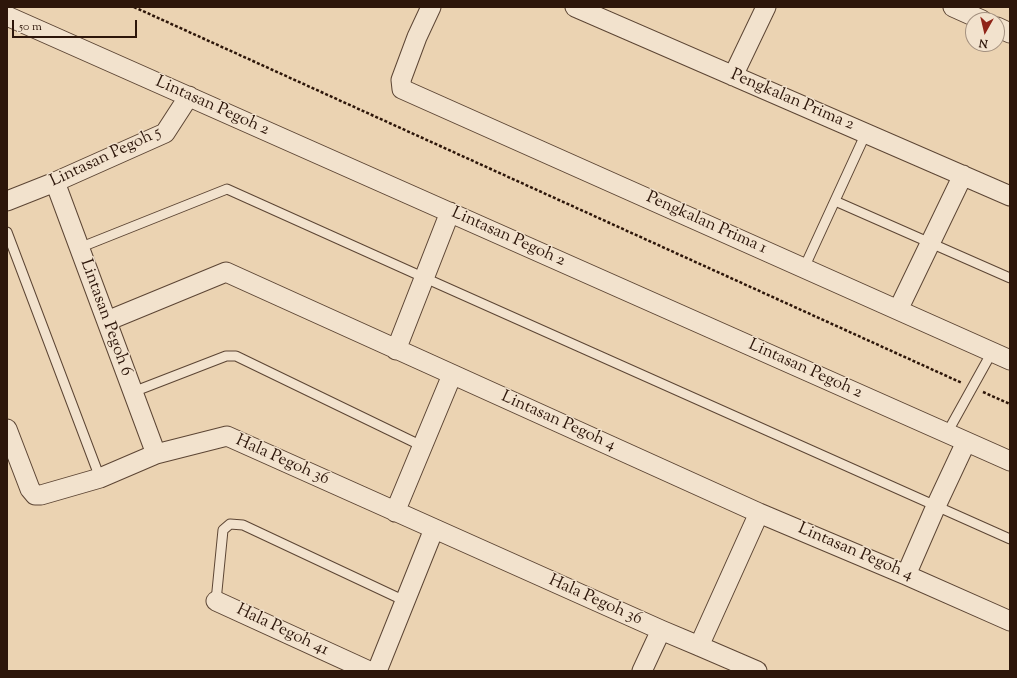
<!DOCTYPE html>
<style>
body{margin:0}
#map{position:relative;width:1017px;height:678px;overflow:hidden;background:#ebd3b2;font-family:"Sorts Mill Goudy",serif}
canvas{display:block}
.frame{position:absolute;inset:0;border:8px solid #2d160a;pointer-events:none}
.north{position:absolute;left:965px;top:12px;width:40px;height:40px;box-sizing:border-box;background:#f2e2cd;border:1px solid #a3907f;border-radius:50%;rotate:188deg;font-size:11px;font-weight:700;line-height:16px;text-align:center;color:#2d160a}
.north::after{content:'';display:block;margin:auto;width:14px;height:18px;background:#8f2418;clip-path:polygon(50% 0,100% 100%,50% 72%,0 100%)}
.scale{position:absolute;left:12px;top:20px;width:125px;height:18px;box-sizing:border-box;border:2px solid #2d160a;border-top:0;padding-left:5px;font-size:12px;line-height:14px;white-space:nowrap;color:#2d160a;-webkit-text-stroke:3px #f2e2cd;paint-order:stroke}
</style>
<div id="map">
<canvas width="1017" height="678"></canvas>
<div class="frame"></div>
<div class="north">N</div>
<div class="scale">50 m</div>
</div>
<script>
const ctx = document.querySelector('canvas').getContext('2d');
ctx.lineJoin = 'round';
function stroke(path, color, width, dash) { ctx.strokeStyle = color; ctx.lineWidth = width; ctx.lineCap = dash ? 'butt' : 'round'; ctx.setLineDash(dash || []); ctx.stroke(path); }
function drawText(font, color, halo, rows, align = 'center') {
  ctx.font = font + ' "Sorts Mill Goudy",serif'; ctx.lineWidth = 3; ctx.setLineDash([]); ctx.textBaseline = 'middle'; ctx.strokeStyle = halo; ctx.fillStyle = color; for (const [text, x, y, turn = 0] of rows) {
    ctx.save(); ctx.translate(x, y); ctx.rotate((+turn || 0) * Math.PI / 180); ctx.textAlign = isNaN(turn) ? turn : align; if (halo) ctx.strokeText(text, 0, 0); ctx.fillText(text, 0, 0); ctx.restore();
  }
}
const path = new Path2D(`
 M134 7 962 383
 M983 392 1010 404`);
const lane = new Path2D(`
 M835 201 1010 278
 M7 232 100 478
 M79 248 227 189 425 278 1010 539
 M804 268 866 133
 M133 392 226 356H236L422 446
 M947 433 992 352
 M216 601 223 530 230 524 243 525 405 601`);
const street = new Path2D(`
 M431 7 417 37 401 80 402 89 1010 360
 M575 7 1010 196
 M953 7 982 20
 M7 16 1010 461
 M997 27 1010 33
 M733 76 766 7
 M55 182 156 454
 M7 201 55 182 165 133 189 96
 M898 310 963 175
 M107 321 226 272 759 513 906 575 1010 621
 M396 350 450 212
 M7 429 30 489 35 495H41L100 478 156 454 227 436 661 630 699 646 757 671
 M395 512 452 375
 M906 575 936 506 966 442
 M216 601 369 671
 M699 646 759 513
 M377 671 434 529
 M642 671 661 630`);
const streetNames = [
 ["Pengkalan Prima 2",792,101,23],
 ["Lintasan Pegoh 2",212,107,24],
 ["Lintasan Pegoh 5",106,158,-25],
 ["Pengkalan Prima 1",706,224,24],
 ["Lintasan Pegoh 2",508,238,24],
 ["Lintasan Pegoh 6",105,318,70],
 ["Lintasan Pegoh 2",805,370,24],
 ["Lintasan Pegoh 4",558,422,24],
 ["Hala Pegoh 36",282,461,24],
 ["Lintasan Pegoh 4",855,553,23],
 ["Hala Pegoh 36",595,601,24],
 ["Hala Pegoh 41",282,631,25]
];
stroke(lane, '#5c4534', 11);
stroke(street, '#5c4534', 21);
stroke(path, '#2d160a', 2.5, [3, 2]);
stroke(lane, '#f2e2cd', 9);
stroke(street, '#f2e2cd', 19);
drawText('17px', '#2d160a', '#f2e2cd', streetNames);
</script>
